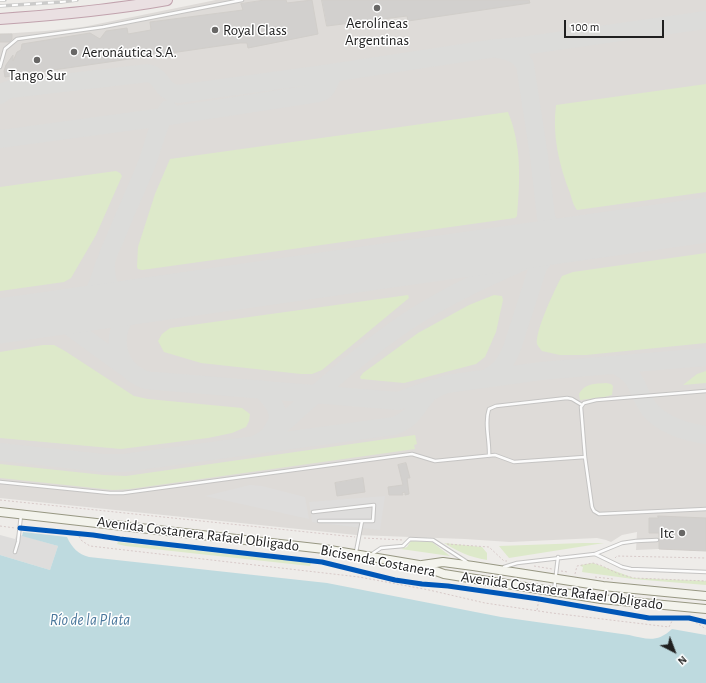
<!DOCTYPE html>
<meta charset="utf-8">
<style>
body{margin:0}
#map{position:relative;width:706px;height:683px;overflow:hidden;background:#eeece9;font-family:"Alegreya Sans",sans-serif}
canvas{display:block}
.north{position:absolute;left:654px;top:631px;width:40px;height:40px;-webkit-text-stroke:3px #fff;paint-order:stroke;rotate:138deg;font-size:11px;font-weight:700;line-height:16px;text-align:center;color:#202020}
.north::after{content:'';display:block;margin:auto;width:14px;height:18px;background:#202020;clip-path:polygon(50% 0,100% 100%,50% 72%,0 100%)}
.scale{position:absolute;left:564px;top:20px;width:100px;height:18px;box-sizing:border-box;border:2px solid #202020;border-top:0;padding-left:5px;font-size:12px;line-height:14px;white-space:nowrap;color:#202020;-webkit-text-stroke:3px #fff;paint-order:stroke}
</style>
<div id="map">
<canvas width="706" height="683"></canvas>
<div class="north">N</div>
<div class="scale">100 m</div>
</div>
<script>
const ctx = document.querySelector('canvas').getContext('2d');
ctx.lineJoin = 'round';
function fill(path, color) { ctx.fillStyle = color; ctx.fill(path, 'evenodd'); }
function stroke(path, color, width, dash) { ctx.strokeStyle = color; ctx.lineWidth = width; ctx.lineCap = dash ? 'butt' : 'round'; ctx.setLineDash(dash || []); ctx.stroke(path); }
function drawText(font, color, halo, rows, align = 'center') {
  ctx.font = font + ' "Alegreya Sans",sans-serif'; ctx.lineWidth = 3; ctx.setLineDash([]); ctx.textBaseline = 'middle'; ctx.strokeStyle = halo; ctx.fillStyle = color; for (const [text, x, y, turn = 0] of rows) {
    ctx.save(); ctx.translate(x, y); ctx.rotate((+turn || 0) * Math.PI / 180); ctx.textAlign = isNaN(turn) ? turn : align; if (halo) ctx.strokeText(text, 0, 0); ctx.fillText(text, 0, 0); ctx.restore();
  }
}
const airport = new Path2D(`
 M216 0H706V551L659 549 636 550 637 532 622 535 611 542 606 540 597 538 510 542 465 539 356 535 0 498V34L45 31 83 27Z`);
const grass = new Path2D(`
 M706 84V192L577 210C573 205 572 199 570 193 559 165 552 135 556 105Z
 M508 112C522 146 520 181 517 216L515 218 142 270 138 269 137 267 138 247 155 194 170 159Z
 M116 171 120 173 122 176 96 235 71 278 64 282 0 291V187Z
 M706 253V343L586 355H560L542 351C540 349 538 346 537 344 535 331 555 289 562 276L573 272Z
 M408 295 409 298 322 370 312 374H301L201 363 164 352 158 341 162 334 170 328Z
 M494 295 502 296 503 300 496 332 485 357 476 364 404 383 361 379 360 377 363 373 418 333 469 305Z
 M43 345H54L65 351 134 396 148 399 242 408 250 414 249 421 246 427 232 433 208 438 121 449 0 438V352Z
 M706 371V383L683 385 697 374Z
 M606 383 611 384 613 386 612 395 604 397 580 400 579 394C585 383 595 384 606 383Z
 M415 435 417 444 414 445 415 449 130 489 113 490 0 478V464L104 475 126 476Z
 M411 541 432 542 450 556 401 549 407 547Z
 M118 542 311 563 310 566 126 546 117 544Z
 M444 543 482 547 487 553V560C469 557 459 552 444 543Z
 M583 543H604L509 558 499 546Z
 M593 563 634 578 706 581V585L633 579 582 572 583 567 580 566 581 565Z`);
const parking = new Path2D(`
 M250 485 262 486 305 497 309 519 205 496Z
 M385 496 380 530 312 522 309 502Z
 M17 534 58 546 50 570 0 555V535L15 539Z`);
const water = new Path2D(`
 M23 532 67 537C72 548 78 554 89 557L327 583 501 617 629 635C647 639 657 643 672 629L706 635V683H0V555L50 570 58 546 22 536Z`);
const taxiway = new Path2D(`
 M498 49C510 51 519 54 525 65L539 156 546 217C553 234 558 236 576 238
 M0 95 5 91 11 89 148 73C164 77 159 91 178 94L324 74 496 48 522 46 706 20
 M0 139 156 118 319 93C329 90 329 80 334 73
 M157 299C146 302 135 306 127 315 111 335 116 367 141 378 145 380 151 381 156 381L398 401 434 388
 M135 302C116 298 106 289 106 268 105 258 111 248 115 239 125 213 137 189 147 163 154 145 157 125 168 109
 M67 312C74 310 82 308 87 302 97 293 100 276 105 263
 M38 316 52 317 63 322 125 367
 M615 365C641 377 635 391 650 410 664 426 686 432 706 435
 M487 378C502 369 505 364 512 348L538 267 546 256 553 249
 M261 389C268 396 279 408 278 419 277 423 273 429 271 433
 M256 444 265 439C311 399 357 355 408 321 455 290 507 269 558 246
 M0 452 103 463H124L394 426C414 419 416 406 429 393 434 389 441 386 447 384L541 371 706 357`);
const runway = new Path2D(`
 M0 321 706 220`);
const building = new Path2D(`
 M265 0H286L287 3 312 0 318 34 248 48 247 43H240L5 77 4 71 6 65 13 55V61L17 52 21 50 22 44 90 33 100 39 106 31 127 28 128 34 151 30 150 22 243 10 241 4Z
 M322 0H529L530 3 408 21 407 16 327 26Z
 M0 34H12V39L9 42H0Z
 M406 463 410 478H407L409 494 405 495V492L402 493 403 495H389L388 487 403 485 398 465Z
 M363 478 365 492 337 496 335 483Z
 M658 516 706 518V551L659 549V533H649V518H658Z`);
const path = new Path2D(`
 M0 500 355 537
 M0 526 15 528
 M77 533 82 541 90 546 359 577 429 590 485 603 552 613 669 627 673 619
 M364 538 403 540
 M447 544 489 547 504 561H507
 M615 558 617 556 706 558
 M534 566 552 569
 M561 571 568 572
 M575 574 577 566 593 563 600 565 619 574 634 578 706 581
 M595 577 613 579
 M537 610 539 599
 M689 618 706 629`);
const service = new Path2D(`
 M0 67 5 49 17 39 103 27 242 0
 M706 391 596 400 584 403 581 407 585 457 592 507 594 511 599 514 706 509
 M489 456C490 440 484 424 489 409L496 406 567 398 572 399 582 405
 M0 482 110 493H123L412 454 435 461 495 455 514 462 585 457
 M313 512 374 505 373 521H319
 M15 552 18 542 21 515
 M356 552 362 521
 M372 554 381 548 403 546 410 539 433 540 467 562
 M595 554 622 543 636 541 657 540
 M504 567 517 563 595 554 622 567 631 569 706 572
 M554 591 558 557`);
const secondary = new Path2D(`
 M0 512 324 549 419 565 444 574 601 599 706 609
 M422 565 443 562 473 566 603 586 706 596`);
const motorway = new Path2D(`
 M0 19C56 15 112 10 167 0`);
const rail = new Path2D(`
 M0 0H5
 M0 6 61 2 77 0`);
const cycleway = new Path2D(`
 M20 528 93 535 120 539 322 562 395 580 422 584 448 586 539 599 649 618H689L706 622`);
const markers = [
 [377,8,4,"#686766"],
 [215,30,4,"#686766"],
 [74,52,4,"#686766"],
 [37,60,4,"#686766"],
 [682,533,4,"#686766"]
];
const poiNames = [
 ["Aerolíneas",377,23],
 ["Argentinas",377,40],
 ["Royal Class",223,30,"left"],
 ["Aeronáutica S.A.",82,52,"left"],
 ["Tango Sur",37,75],
 ["Itc",674,533,"right"]
];
const streetNames = [
 ["Avenida Costanera Rafael Obligado",198,534,7],
 ["Bicisenda Costanera",378,561,11],
 ["Avenida Costanera Rafael Obligado",562,591,8]
];
const waterNames = [
 ["Río de la Plata",90,620]
];
fill(airport, '#dedbd8');
fill(grass, '#dde9ca');
fill(parking, '#dedddc');
fill(water, '#bedadf');
stroke(taxiway, '#dcdcda', 18);
stroke(runway, '#dcdcda', 45);
fill(building, '#d2d0ce');
stroke(building, '#d1ceca', 1);
stroke(service, '#c5c4c3', 4.5);
stroke(secondary, '#979782', 10);
stroke(motorway, '#c1a2ad', 12);
stroke(path, '#d7c9c8', 1, [2, 2]);
stroke(service, '#fcfcfc', 2.5);
stroke(secondary, '#f3f3ec', 8);
stroke(motorway, '#eae0e2', 10);
stroke(rail, '#cbcbca', 3.5);
stroke(rail, '#fff', 2, [6]);
stroke(cycleway, '#0057b8', 5);
for (const [x, y, r, color] of markers) { const dot = new Path2D(); dot.arc(x, y, r, 0, 2 * Math.PI); ctx.fillStyle = color; ctx.fill(dot); stroke(dot, '#fff', 1.5); }
drawText('15px', '#202020', '#fff', poiNames);
drawText('15px', '#202020', '#fff', streetNames);
drawText('italic 16px', '#4b789c', '#fff', waterNames);
</script>
